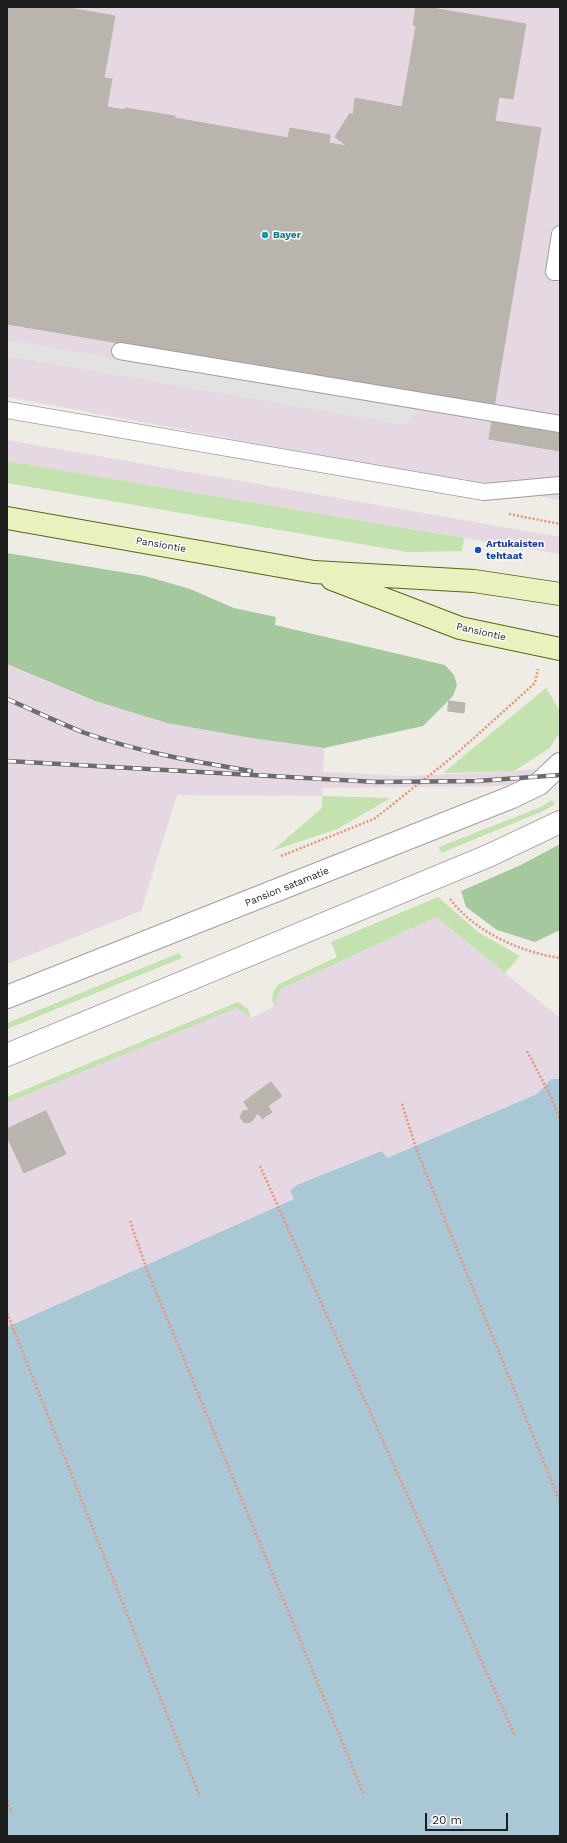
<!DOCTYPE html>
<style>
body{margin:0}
#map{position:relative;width:567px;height:1843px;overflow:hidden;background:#eeece5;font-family:"Work Sans",sans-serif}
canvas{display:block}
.frame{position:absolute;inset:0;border:8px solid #1e1e1e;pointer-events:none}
.scale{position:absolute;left:425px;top:1813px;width:83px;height:18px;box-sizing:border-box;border:2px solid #1e1e1e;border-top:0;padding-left:5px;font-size:12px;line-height:14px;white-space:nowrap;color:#1e1e1e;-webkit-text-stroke:3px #fff;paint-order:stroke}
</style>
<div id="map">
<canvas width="567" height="1843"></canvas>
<div class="frame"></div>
<div class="scale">20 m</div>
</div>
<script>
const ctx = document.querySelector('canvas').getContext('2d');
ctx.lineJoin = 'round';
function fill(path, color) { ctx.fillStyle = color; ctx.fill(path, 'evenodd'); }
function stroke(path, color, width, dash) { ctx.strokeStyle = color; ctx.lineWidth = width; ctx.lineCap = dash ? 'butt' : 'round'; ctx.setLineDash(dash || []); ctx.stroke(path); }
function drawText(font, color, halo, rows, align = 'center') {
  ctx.font = font + ' "Work Sans",sans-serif'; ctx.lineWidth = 3; ctx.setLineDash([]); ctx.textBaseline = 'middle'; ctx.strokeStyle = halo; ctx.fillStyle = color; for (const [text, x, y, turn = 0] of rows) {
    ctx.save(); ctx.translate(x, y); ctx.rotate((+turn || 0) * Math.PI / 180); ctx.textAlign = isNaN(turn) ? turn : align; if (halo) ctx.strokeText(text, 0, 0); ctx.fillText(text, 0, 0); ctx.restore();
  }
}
const industrial = new Path2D(`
 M7 7H560V500L7 397Z
 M7 440 560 537V554L7 461Z
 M7 664 89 699 167 723 251 738 324 748 323 772 406 776 514 771 560 767V782L496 786 323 788 322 796 177 795 141 911 7 964Z
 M436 917 560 1018V1079H551L537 1094 387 1158 382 1151 290 1191 294 1199 7 1327V1103L236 1007 252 1018 274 1006 281 989Z`);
const grass = new Path2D(`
 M7 461 464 538 462 551 407 552 7 483Z
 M546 688 560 711V732L550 748 514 771 443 773Z
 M322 796 391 798 337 829 272 851 322 808Z
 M552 800 555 804 543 811 441 853 439 847 541 807Z
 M438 897 478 932 520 956 505 973 436 917 281 989 274 1006C271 997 272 991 279 984L337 957 331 942Z
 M179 953 182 958 7 1029V1023Z
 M238 1002 248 1009 251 1018 236 1008 7 1103V1097Z`);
const forest = new Path2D(`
 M7 553 145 576 190 589 234 608 276 617 275 625 445 665 454 675 457 685 453 696 423 726 324 748 251 738 167 723 95 701 7 664Z
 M560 844V930L535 942 497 930 466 907 461 891 521 865Z`);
const parking = new Path2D(`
 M7 340 419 410 405 425 7 356Z`);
const water = new Path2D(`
 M551 1079H560V1836H7V1327L294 1199 290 1191 297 1185 382 1151 387 1158 537 1094Z`);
const building = new Path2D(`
 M7 7H64L115 16 104 78 112 79 107 107 125 110V108L175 116V118L288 138 290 128 330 135 329 143 347 146 335 137 350 113 353 115 355 98 402 107 416 26 413 25 416 7H426L526 24 513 99 499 97 495 121 541 128 494 407 7 324Z
 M492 422 560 433V451L489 439Z
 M449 701 465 703 464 713 448 711Z
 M271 1082 282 1096 268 1106 272 1112 262 1119 258 1113 251 1122 244 1123 240 1117 243 1111 249 1110 244 1102Z
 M46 1111 66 1154 24 1173 7 1137V1129Z`);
const path = new Path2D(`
 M509 514 560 524
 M281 856 374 819 455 755 535 683 538 669
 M450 899C475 932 520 952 560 958
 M527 1051 550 1095 560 1119
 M402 1104 417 1151 560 1502
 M260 1166 515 1736
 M130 1221 147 1270 364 1795
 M7 1313 200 1797
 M7 1801 12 1813`);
const lane = new Path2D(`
 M560 234 554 272H560
 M120 351 560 424
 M7 410 484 492 560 485`);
const street = new Path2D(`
 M7 997 512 797 539 784 560 764
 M7 1055 488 856 560 822`);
const secondary = new Path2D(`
 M7 518 314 572 474 581 560 594
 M332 579 460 628 560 649`);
const rail = new Path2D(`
 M7 699C33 710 59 723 85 733 139 752 196 762 251 771
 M7 761 376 782 477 781 560 775`);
const markers = [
 [265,235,4,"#0f9aa8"],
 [478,550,4,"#1a4fb4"]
];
const cultureNames = [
 ["Bayer",273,235]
];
const transitNames = [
 ["Artukaisten",486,544],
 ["tehtaat",486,556]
];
const streetNames = [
 ["Pansiontie",161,545,10],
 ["Pansiontie",481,632,13],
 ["Pansion satamatie",287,887,-22]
];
fill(industrial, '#e6d8e2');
fill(grass, '#c3e2b0');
fill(forest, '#a6c89e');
fill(parking, '#e2e2e2');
fill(water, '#aac7d6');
fill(building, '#bab4ae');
stroke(building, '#bdb4a9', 1);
stroke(lane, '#9f9f9f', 18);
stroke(street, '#9f9f9f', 24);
stroke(secondary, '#556811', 24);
stroke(path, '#e9927a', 2.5, [2, 2]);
stroke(lane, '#fff', 16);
stroke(street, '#fff', 22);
stroke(secondary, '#e9f2bf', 22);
stroke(rail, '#6c6c6c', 4.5);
stroke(rail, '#fff', 3, [9]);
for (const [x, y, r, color] of markers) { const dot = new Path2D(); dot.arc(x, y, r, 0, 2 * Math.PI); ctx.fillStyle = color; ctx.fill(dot); stroke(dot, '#fff', 1.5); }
drawText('bold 10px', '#0d838f', '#fff', cultureNames, 'left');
drawText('bold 10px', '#164399', '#fff', transitNames, 'left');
drawText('10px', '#1e1e1e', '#fff', streetNames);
</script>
